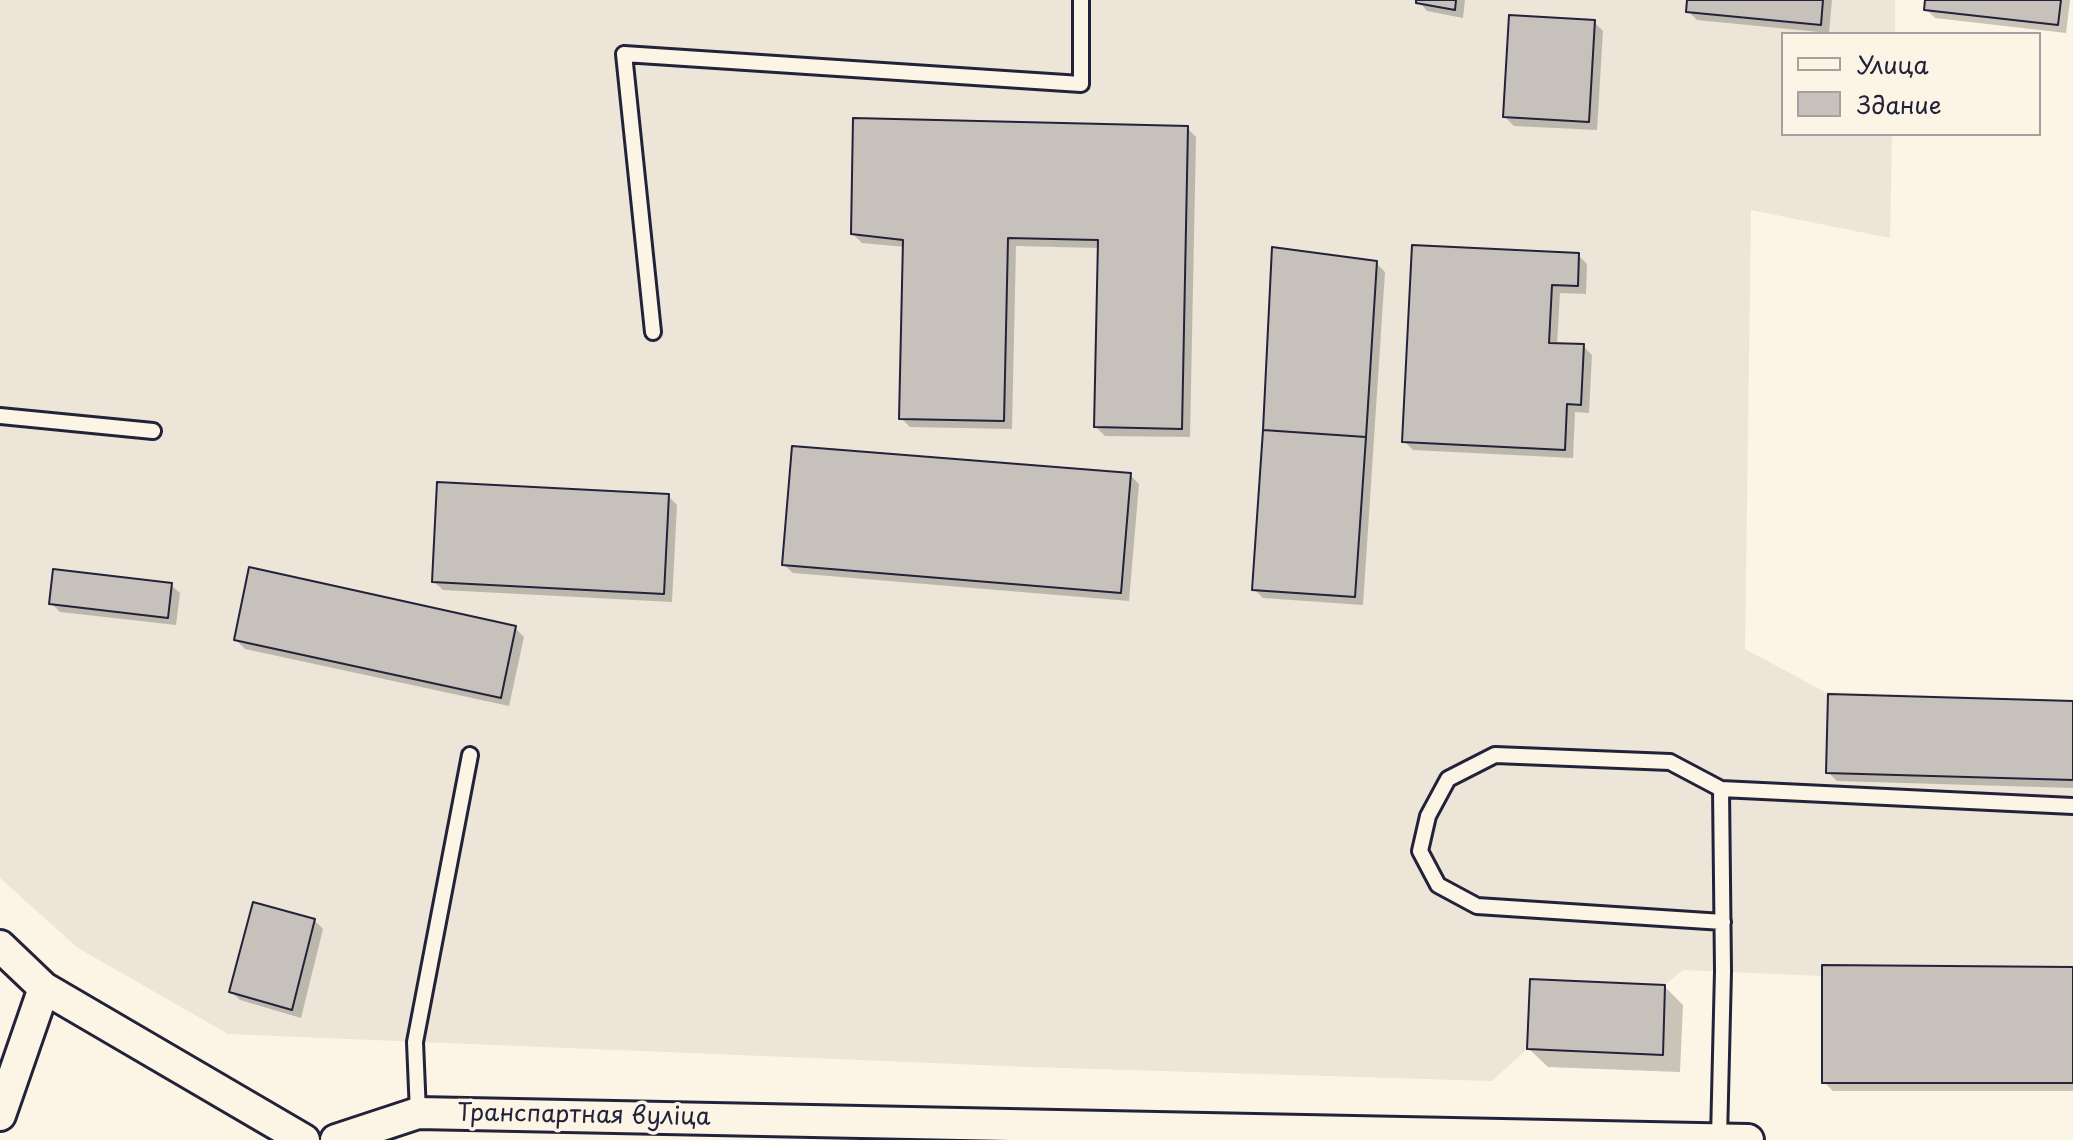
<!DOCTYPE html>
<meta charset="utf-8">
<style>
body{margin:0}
#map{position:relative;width:2073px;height:1140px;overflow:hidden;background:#fcf5e5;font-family:"Playpen Sans",sans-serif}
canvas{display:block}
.legend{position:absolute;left:1781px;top:32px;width:260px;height:104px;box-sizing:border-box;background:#fcf5e5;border:2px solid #a5a1a1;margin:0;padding:10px 14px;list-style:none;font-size:24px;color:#22223b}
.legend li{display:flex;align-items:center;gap:16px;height:40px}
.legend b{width:40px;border:2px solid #a5a1a1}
</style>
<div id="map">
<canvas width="2073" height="1140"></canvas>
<ul class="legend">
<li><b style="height:10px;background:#fcf5e5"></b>Улица</li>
<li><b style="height:22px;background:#c6c1bb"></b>Здание</li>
</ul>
</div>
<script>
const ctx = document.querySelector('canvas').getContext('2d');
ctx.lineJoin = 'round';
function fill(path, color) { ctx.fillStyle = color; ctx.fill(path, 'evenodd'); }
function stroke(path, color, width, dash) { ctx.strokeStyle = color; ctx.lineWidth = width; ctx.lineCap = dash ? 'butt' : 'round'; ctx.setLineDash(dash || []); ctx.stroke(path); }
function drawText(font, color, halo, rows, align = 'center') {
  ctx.font = font + ' "Playpen Sans",sans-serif'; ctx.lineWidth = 7; ctx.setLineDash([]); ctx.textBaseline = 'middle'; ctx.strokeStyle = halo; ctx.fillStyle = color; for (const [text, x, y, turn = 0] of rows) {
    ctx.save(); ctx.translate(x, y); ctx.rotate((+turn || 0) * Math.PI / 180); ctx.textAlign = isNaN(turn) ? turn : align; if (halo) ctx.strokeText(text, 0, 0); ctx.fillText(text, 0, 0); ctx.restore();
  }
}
const built = new Path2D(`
 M0 0H1895V34H1783V134H1892L1890 238 1751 210 1745 649 1825 692 2073 700V1083H1822V976L1683 970 1665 985 1663 1055 1527 1049 1492 1081 1030 1067 228 1034 78 948 0 878Z`);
const shadow = new Path2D(`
 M1418 0H1465L1463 18 1427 11Z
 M1689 0H1832L1829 33 1697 20 1688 11Z
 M1927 0H2070L2066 33 1935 18 1926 9Z
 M1594 22 1603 31 1597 130 1514 126 1505 117Z
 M1187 128 1196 137 1190 437 1105 436 1096 427 1099 248 1016 246 1012 429 910 427 901 418 905 247 862 243 853 234Z
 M1578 255 1587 264 1586 294 1560 293 1557 345 1583 346 1592 355 1589 413 1575 412 1573 458 1413 450 1404 441Z
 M1376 263 1385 272 1363 605 1263 598 1254 589Z
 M1130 475 1139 484 1129 601 793 573 784 565Z
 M668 496 677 505 672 602 443 590 434 582Z
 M171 585 180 593 176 625 60 612 51 603Z
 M515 628 524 637 509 706 245 649 236 640Z
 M2073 703V788L1837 781 1828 772Z
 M314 920 323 929 301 1018 240 1000 231 992Z
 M2073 969V1091H1833L1824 1082Z
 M1665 987 1683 1005 1680 1072 1548 1067 1529 1049Z`);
const building = new Path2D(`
 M1416 0H1456L1455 10 1416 3Z
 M1687 0H1823L1821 25 1686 12Z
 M1925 0H2061L2058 25 1924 10Z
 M1509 15 1595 20 1589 122 1503 117Z
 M853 118 1188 126 1182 429 1094 427 1098 240 1008 238 1004 421 899 419 903 240 851 234Z
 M1412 245 1579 253 1578 286 1552 285 1549 343 1584 344 1581 405 1567 404 1565 450 1402 442Z
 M1272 247 1377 261 1366 437 1263 430Z
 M1263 430 1366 437 1355 597 1252 590Z
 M792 446 1131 473 1121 593 782 565Z
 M437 482 669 494 664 594 432 582Z
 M249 567 516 626 501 698 234 640Z
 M53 569 172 583 168 618 49 604Z
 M1828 694 2073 701V780L1826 773Z
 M253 902 315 919 292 1010 229 992Z
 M1822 965 2073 967V1083H1822Z
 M1530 979 1665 985 1663 1055 1527 1049Z`);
const lane = new Path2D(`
 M653 332 624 54 1081 84V0
 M0 416 153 431
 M1721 789 1670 762 1495 755 1448 779 1428 816 1420 851 1438 885 1477 906 1723 922
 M418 1113 415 1042 470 755
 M1719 1138 1723 971 1721 789 2073 806`);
const street = new Path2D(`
 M0 946 44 988 304 1140
 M0 1115 44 988
 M336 1140 418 1113 1748 1140`);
const streetNames = [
 ["Транспартная вуліца",584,1116,1]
];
fill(built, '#ece5d8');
fill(shadow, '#0003');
fill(building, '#c6c1bb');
stroke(building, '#22223b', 2);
stroke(lane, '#22223b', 20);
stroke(street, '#22223b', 36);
stroke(lane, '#fcf5e5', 14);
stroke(street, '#fcf5e5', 30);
drawText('24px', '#22223b', '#fcf5e5', streetNames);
</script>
